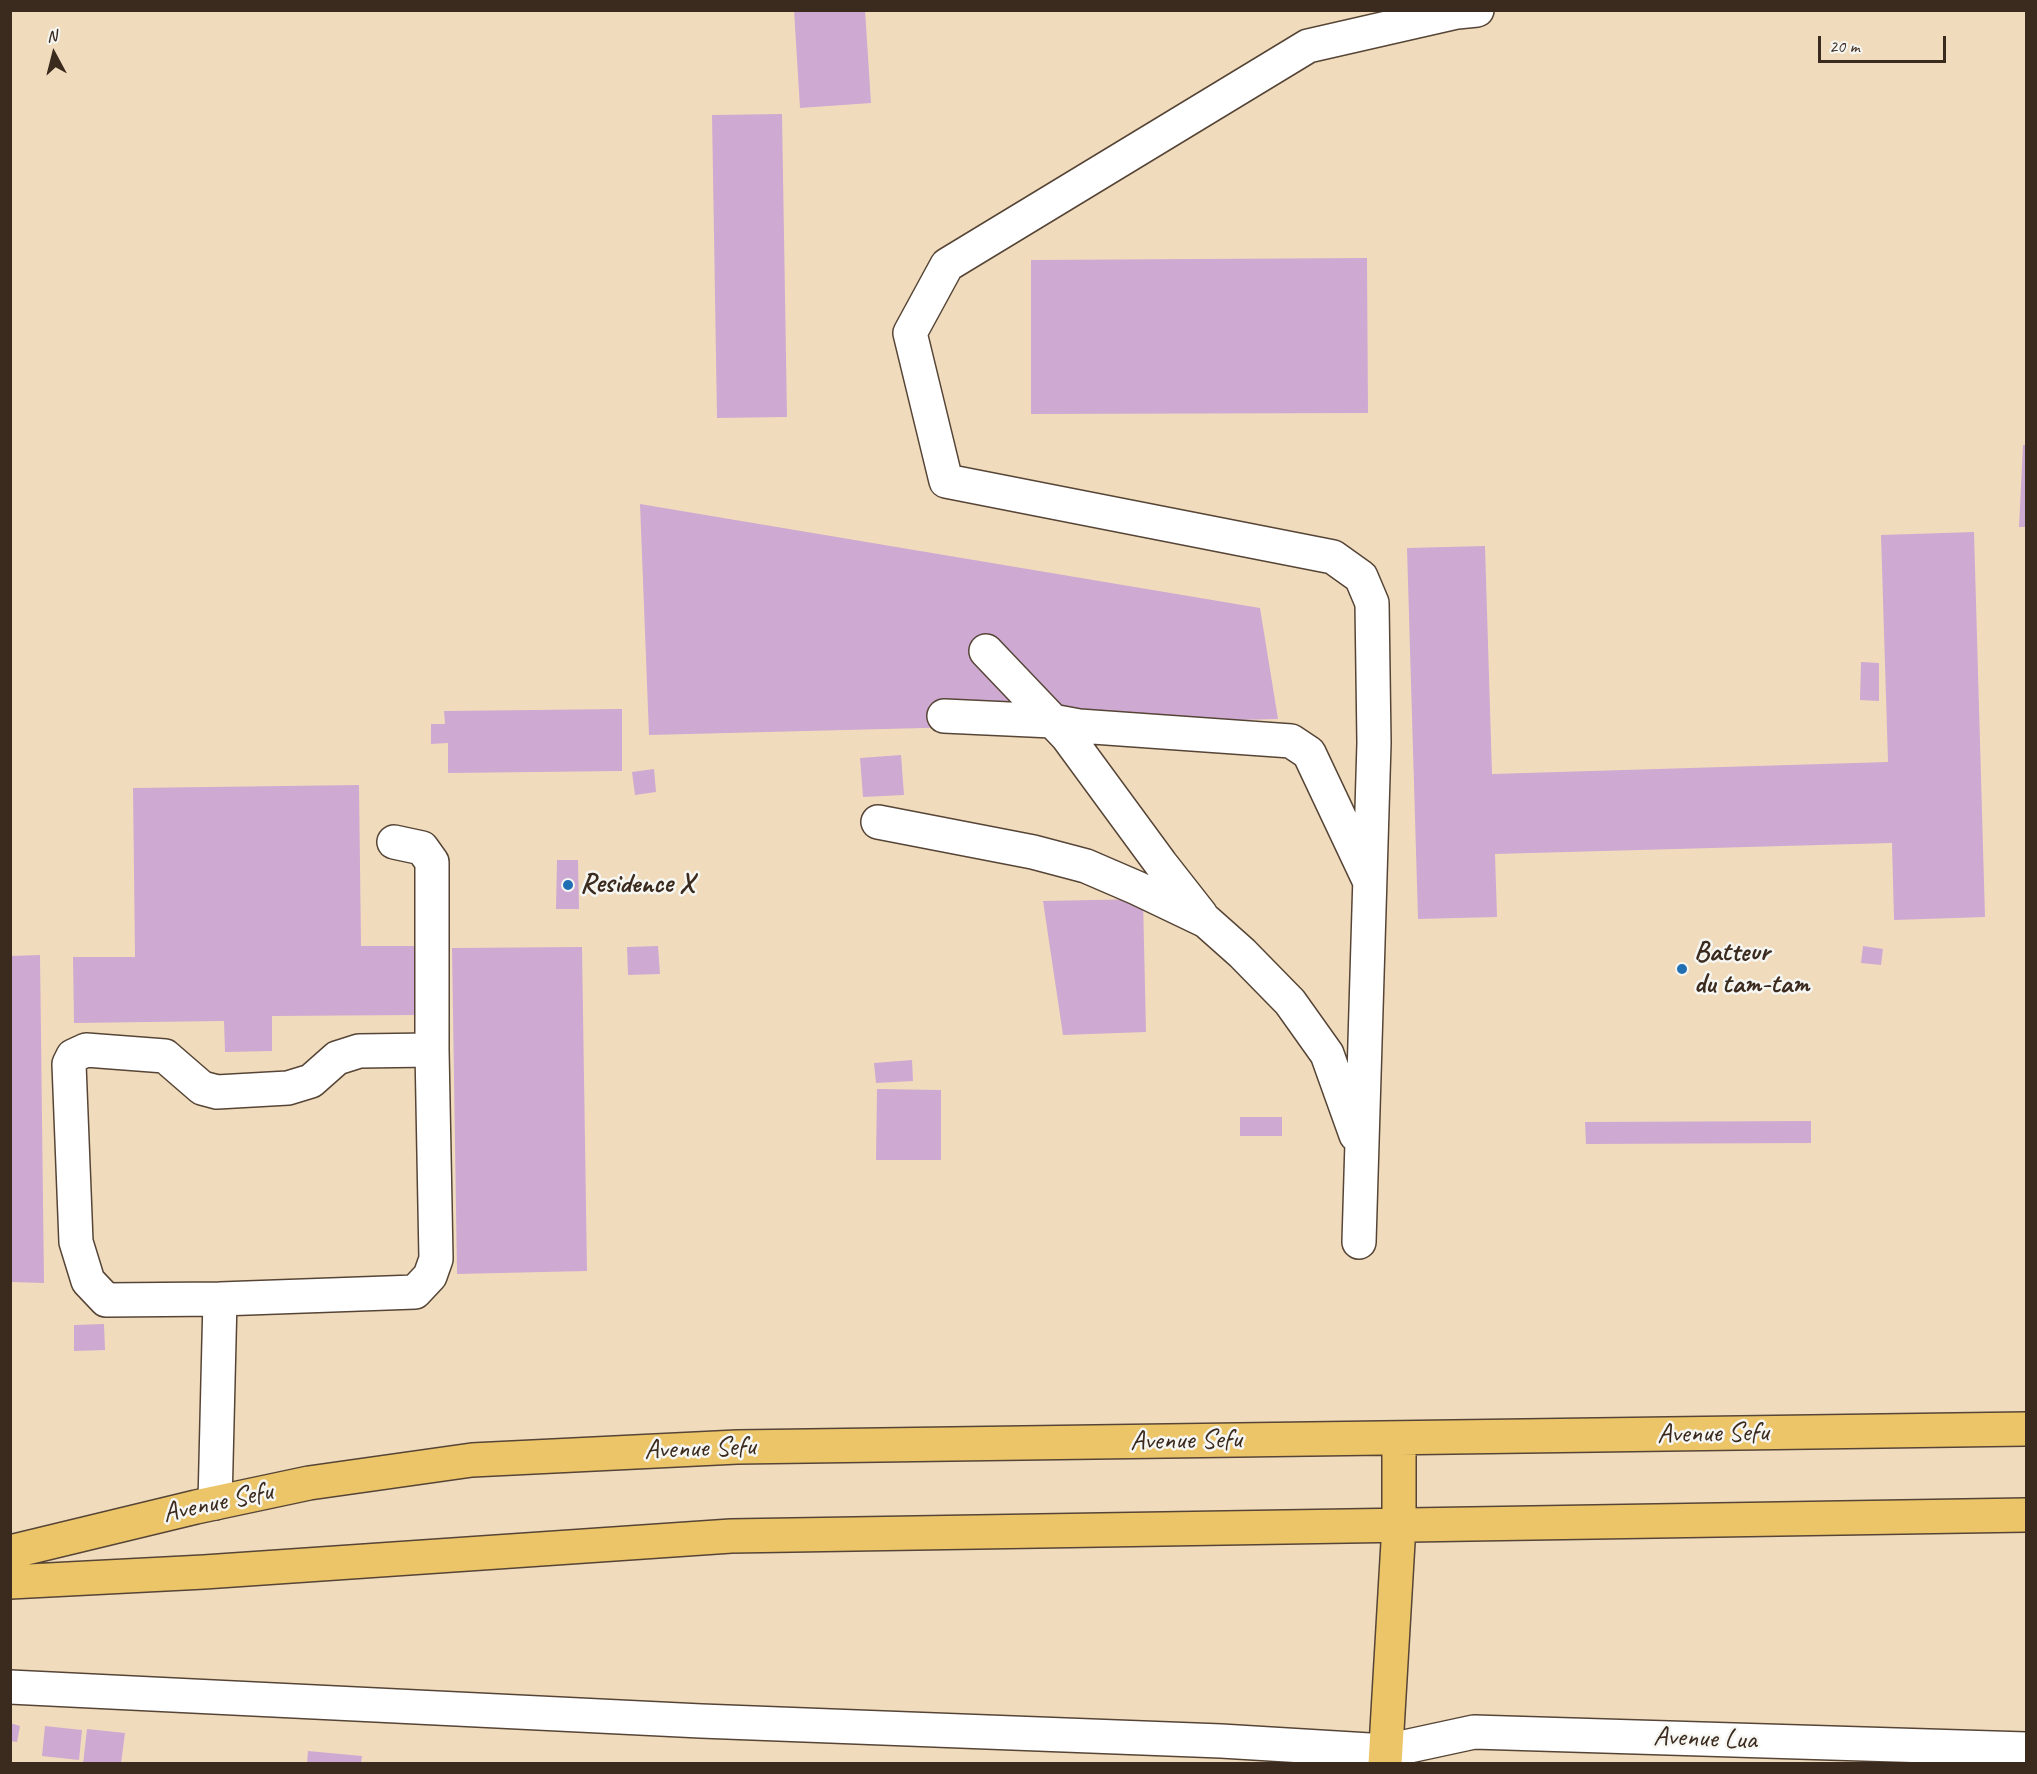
<!DOCTYPE html>
<style>
body{margin:0}
#map{position:relative;width:2037px;height:1774px;overflow:hidden;background:#f0dcbd;font-family:Caveat,sans-serif}
canvas{display:block}
.frame{position:absolute;inset:0;border:12px solid #3b2a1e;pointer-events:none}
.north{position:absolute;left:24px;top:24px;width:60px;height:60px;-webkit-text-stroke:4px #f6f6f2;paint-order:stroke;rotate:353deg;font-size:16px;font-weight:700;line-height:24px;text-align:center;color:#3b2a1e}
.north::after{content:'';display:block;margin:auto;width:21px;height:27px;background:#3b2a1e;clip-path:polygon(50% 0,100% 100%,50% 72%,0 100%)}
.scale{position:absolute;left:1818px;top:36px;width:128px;height:27px;box-sizing:border-box;border:3px solid #3b2a1e;border-top:0;padding-left:8px;font-size:18px;line-height:21px;white-space:nowrap;color:#3b2a1e;-webkit-text-stroke:4px #f6f6f2;paint-order:stroke}
</style>
<div id="map">
<canvas width="2037" height="1774"></canvas>
<div class="frame"></div>
<div class="north">N</div>
<div class="scale">20 m</div>
</div>
<script>
const ctx = document.querySelector('canvas').getContext('2d');
ctx.lineJoin = 'round';
function fill(path, color) { ctx.fillStyle = color; ctx.fill(path, 'evenodd'); }
function stroke(path, color, width, dash) { ctx.strokeStyle = color; ctx.lineWidth = width; ctx.lineCap = dash ? 'butt' : 'round'; ctx.setLineDash(dash || []); ctx.stroke(path); }
function drawText(font, color, halo, rows, align = 'center') {
  ctx.font = font + ' Caveat,sans-serif'; ctx.lineWidth = 5; ctx.setLineDash([]); ctx.textBaseline = 'middle'; ctx.strokeStyle = halo; ctx.fillStyle = color; for (const [text, x, y, turn = 0] of rows) {
    ctx.save(); ctx.translate(x, y); ctx.rotate((+turn || 0) * Math.PI / 180); ctx.textAlign = isNaN(turn) ? turn : align; if (halo) ctx.strokeText(text, 0, 0); ctx.fillText(text, 0, 0); ctx.restore();
  }
}
const building = new Path2D(`
 M794 10H865L871 103 800 108Z
 M782 114 787 417 717 418 712 115Z
 M1367 258 1368 413 1031 414V260Z
 M2023 445H2026V527H2019Z
 M640 504 1260 608 1278 719 649 735Z
 M1974 532 1985 917 1894 920 1892 843 1495 854 1497 917 1418 919 1407 548 1485 546 1492 774 1888 762 1881 535Z
 M1861 662 1879 663V701L1860 700Z
 M622 709V771L448 773V743L431 744V724H445L444 711Z
 M901 755 904 795 863 797 860 758Z
 M654 769 656 792 635 795 632 772Z
 M359 785 361 946H415L416 1015 272 1016V1051L225 1052 224 1021 74 1023 73 957H135L133 788Z
 M557 860H578L579 909H556Z
 M1143 899 1146 1032 1063 1035 1043 901Z
 M658 946 660 974 628 975 627 947Z
 M1863 946 1883 949 1881 965 1861 963Z
 M582 947 587 1271 457 1274 452 948Z
 M40 955 44 1283 10 1282V956Z
 M912 1060 913 1081 876 1083 874 1063Z
 M877 1089 941 1090V1160H876Z
 M1240 1117H1282V1136H1240Z
 M1811 1121V1143L1586 1144 1585 1122Z
 M104 1324 105 1350 74 1351V1325Z
 M10 1723 20 1726 17 1742 10 1741Z
 M45 1726 82 1730 79 1760 42 1756Z
 M87 1729 125 1733 121 1764H83Z
 M308 1751 362 1756 361 1764H307Z`);
const minor = new Path2D(`
 M986 651 1067 736 1161 864 1201 915
 M944 716 1052 721 1079 726 1291 741 1309 753 1368 878
 M878 822 1033 852 1086 866 1137 888 1206 921 1242 953 1290 1002 1327 1054 1356 1135
 M1359 1242 1374 743 1372 603 1361 577 1333 557 946 481 910 333 947 265 1308 46 1457 12 1477 10
 M220 1299 106 1300 88 1281 76 1242 69 1064 73 1056 86 1050 165 1056 202 1088 217 1092 288 1088 311 1081 337 1058 359 1051 432 1050
 M215 1503 220 1299 415 1292 430 1276 436 1259 432 1050V862L422 848 394 842
 M10 1687 701 1721 1221 1741 1386 1751 1474 1732 2026 1749`);
const major = new Path2D(`
 M10 1552 196 1507 309 1483 472 1460 737 1447 2026 1429
 M10 1582 204 1572 731 1536 2026 1515
 M1385 1764 1399 1525V1438`);
const markers = [
 [568,885,6,"#1f6fb2"],
 [1682,969,6,"#1f6fb2"]
];
const poiNames = [
 ["Residence X",580,885],
 ["Batteur",1694,953],
 ["du tam-tam",1694,985]
];
const streetNames = [
 ["Avenue Sefu",1713,1434,-1],
 ["Avenue Sefu",1186,1441,-1],
 ["Avenue Sefu",700,1449,-2],
 ["Avenue Sefu",218,1503,-12],
 ["Avenue Lua",1705,1739,2]
];
fill(building, '#cea9d2');
stroke(minor, '#564536', 36);
stroke(major, '#564536', 36);
stroke(minor, '#fff', 33);
stroke(major, '#edc569', 33);
for (const [x, y, r, color] of markers) { const dot = new Path2D(); dot.arc(x, y, r, 0, 2 * Math.PI); ctx.fillStyle = color; ctx.fill(dot); stroke(dot, '#f6f6f2', 2); }
drawText('bold 28px', '#3b2a1e', '#f6f6f2', poiNames, 'left');
drawText('28px', '#3b2a1e', '#f6f6f2', streetNames);
</script>
